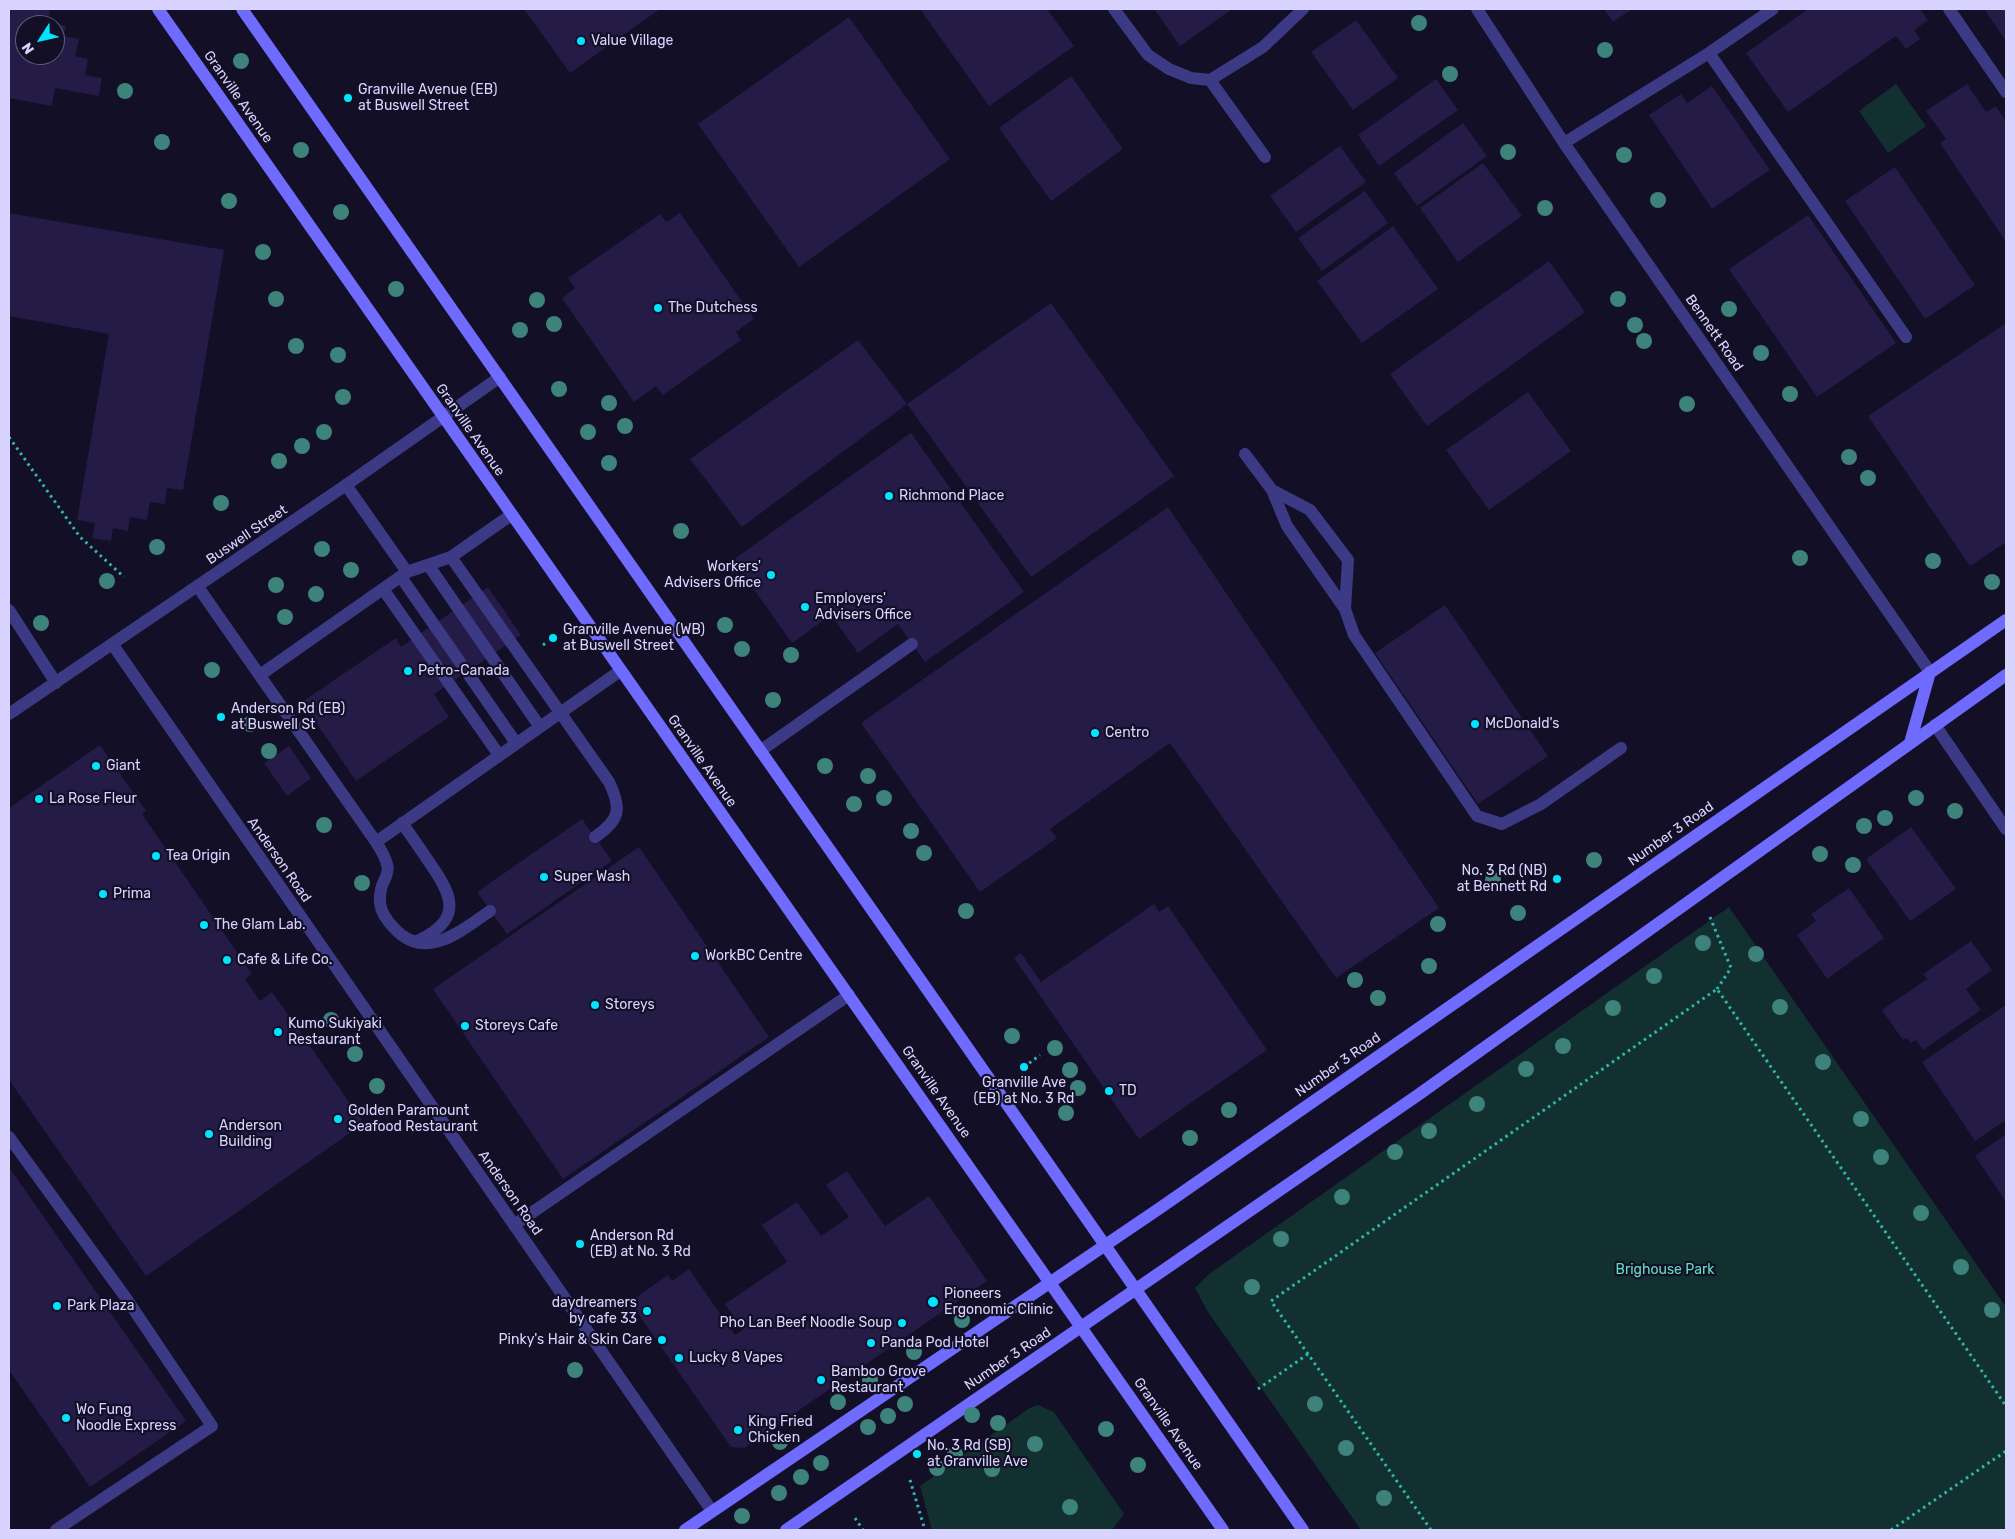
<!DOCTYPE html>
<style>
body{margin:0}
#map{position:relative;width:2015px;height:1539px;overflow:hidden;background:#130f26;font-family:Rubik,sans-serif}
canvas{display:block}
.frame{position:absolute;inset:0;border:10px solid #d9d4ff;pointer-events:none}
.north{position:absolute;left:15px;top:15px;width:50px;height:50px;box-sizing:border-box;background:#130f26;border:1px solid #625e7d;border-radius:50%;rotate:235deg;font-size:14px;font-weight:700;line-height:20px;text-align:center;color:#d9d4ff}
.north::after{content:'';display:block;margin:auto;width:18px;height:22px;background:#00e5ff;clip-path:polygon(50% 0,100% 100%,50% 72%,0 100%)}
</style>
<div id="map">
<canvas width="2015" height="1539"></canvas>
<div class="frame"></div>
<div class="north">N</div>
</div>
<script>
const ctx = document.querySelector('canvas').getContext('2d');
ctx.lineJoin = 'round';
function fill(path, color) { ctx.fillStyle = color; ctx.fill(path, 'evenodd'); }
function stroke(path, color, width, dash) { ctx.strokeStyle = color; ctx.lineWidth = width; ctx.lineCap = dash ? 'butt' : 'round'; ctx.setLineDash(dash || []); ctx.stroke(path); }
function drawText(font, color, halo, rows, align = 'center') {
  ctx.font = font + ' Rubik,sans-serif'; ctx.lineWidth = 4.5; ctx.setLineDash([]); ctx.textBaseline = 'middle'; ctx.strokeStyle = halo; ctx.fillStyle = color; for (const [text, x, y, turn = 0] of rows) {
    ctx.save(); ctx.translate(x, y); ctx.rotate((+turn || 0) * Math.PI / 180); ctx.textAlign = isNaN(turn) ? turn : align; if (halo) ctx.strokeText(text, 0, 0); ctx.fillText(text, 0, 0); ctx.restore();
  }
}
const green = new Path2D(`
 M1896 84 1926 126 1888 153 1859 111Z
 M1729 907 2006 1307V1530H1361L1208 1312 1195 1288 1209 1274Z
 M1038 1405 1054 1412 1124 1514 1112 1530H932L920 1486 1028 1409Z`);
const building = new Path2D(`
 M9 9H50L48 22 66 26 64 36 79 39 75 56 88 59 85 75 102 78 99 96 55 88 52 106 9 98ZM25 25H55V55H25Z
 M524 9H660L570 73Z
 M920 9H1047L1074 46 989 106Z
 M1154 9H1232L1180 46Z
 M1604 9H1632L1613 22Z
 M1808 9H1920L1928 20 1914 30 1920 39 1906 49 1896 36 1788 112 1746 53Z
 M1984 9H2006V41Z
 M849 17 950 159 799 267 698 124Z
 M1356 20 1398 78 1353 110 1311 52Z
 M1071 76 1123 149 1051 201 999 128Z
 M1436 79 1458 110 1379 166 1358 135Z
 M1967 84 1986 112 1996 106 2006 122V242L1940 143 1946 139 1926 111Z
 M1712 86 1770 170 1712 209 1649 115 1681 94 1687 103Z
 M1463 123 1487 156 1417 206 1394 173Z
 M1340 146 1366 182 1296 232 1270 196Z
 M1483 163 1522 216 1458 262 1420 208Z
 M1895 167 1975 285 1925 319 1845 201Z
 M1365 191 1388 223 1322 271 1298 238Z
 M9 213 224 250 183 490 167 488 165 504 150 502 147 520 130 517 128 531 113 528 111 541 92 538 95 523 77 520 109 334 9 316Z
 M680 213 754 319 736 332 741 340 663 395 656 386 634 402 562 298 575 288 568 278 660 214 666 222Z
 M1808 215 1896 343 1817 397 1729 269Z
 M1393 226 1438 289 1362 343 1317 281Z
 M1549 261 1585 312 1427 426 1390 374Z
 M1051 303 1174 476 1031 577 907 404Z
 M2006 323V542L1970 566 1868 416Z
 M858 340 907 404 742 527 690 459Z
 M1528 392 1571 451 1489 510 1446 450Z
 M911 433 1024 592 925 662 898 624 858 653 831 615 792 643 733 560Z
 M1168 507 1439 908 1336 978 1170 743 1050 829 1057 838 980 892 861 723Z
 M488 587 521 635 434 694 449 717 356 781 302 702 396 638 401 647Z
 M1445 605 1548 756 1478 804 1375 653Z
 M100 745 146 811 142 814 252 974 245 979 260 1001 272 992 364 1123 146 1276 9 1080V808Z
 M289 746 311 778 287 796 264 763Z
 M582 819 612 861 507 934 477 892Z
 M1911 827 1956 889 1910 921 1866 859Z
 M639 847 769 1037 563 1179 433 989Z
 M1849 888 1884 938 1827 979 1797 935 1816 921 1811 914Z
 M1154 904 1159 912 1168 906 1267 1050 1139 1139 1014 958 1021 953 1041 982Z
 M1971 941 1992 970 1966 989 1981 1010 1923 1050 1916 1040 1911 1043 1907 1038 1903 1040 1882 1010 1927 979 1923 974Z
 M2006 1005V1120L1975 1141 1922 1062Z
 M2006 1134V1202L1975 1156Z
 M9 1167 186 1421 90 1487 9 1370Z
 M847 1171 885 1226 929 1196 987 1281 744 1448 731 1447 634 1308 639 1304 635 1298 668 1275 672 1281 689 1269 735 1335 743 1330 725 1304 787 1262 762 1225 797 1202 821 1236 849 1217 826 1185Z`);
const path = new Path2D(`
 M9 437 80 537 124 577
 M543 645 553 638
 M1710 917 1731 968 1717 989
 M1024 1067 1040 1055
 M1258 1389 1308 1354
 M910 1480 925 1530
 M855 1518 863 1530
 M1431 1530 1271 1301 1717 989 2006 1406
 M1891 1530 2006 1451`);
const service = new Path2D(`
 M1114 9 1148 55 1169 69 1191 78 1210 80 1263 47 1303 9
 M1949 9 2006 92
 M1709 53 1906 337
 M1210 80 1265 157
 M1564 143 1709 53 1773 9
 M1245 454 1272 490 1287 526 1345 609
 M1272 490 1310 510 1348 560 1345 609 1354 635 1477 816 1502 824 1541 804 1621 748
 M451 557 609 782C622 809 620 820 595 837
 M429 566 540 727
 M407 572 451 557 511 515
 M401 577 516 743
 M198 587 376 842 620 671
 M383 589 499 755
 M9 610 56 683
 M260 675 407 572 346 485
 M760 751 912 644
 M402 823C412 837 422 851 431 865 456 900 460 922 415 942
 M376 842C401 881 378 871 380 903 381 913 388 922 395 929 426 962 462 930 490 911
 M9 1137 126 1298 212 1426 56 1530
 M514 1225 849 995`);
const minor = new Path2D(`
 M1477 9 1564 143 1930 672
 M113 645 712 1511
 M9 714 346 485 500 377
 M1935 725 2006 829`);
const secondary = new Path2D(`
 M158 9 1223 1530
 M242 9C595 517 952 1021 1303 1530
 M1910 743 1930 672
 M685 1530 1160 1208 2006 620
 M786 1530 1418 1095 2006 675`);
const trees = [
 [1419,23],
 [1605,50],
 [241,61],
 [1450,74],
 [125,91],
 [162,142],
 [301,150],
 [1508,152],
 [1624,155],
 [1658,200],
 [229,201],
 [1545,208],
 [341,212],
 [263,252],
 [396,289],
 [276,299],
 [1618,299],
 [537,300],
 [1729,309],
 [554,324],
 [1635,325],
 [520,330],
 [1644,341],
 [296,346],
 [1761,353],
 [338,355],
 [559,389],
 [1790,394],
 [343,397],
 [609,403],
 [1687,404],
 [625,426],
 [324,432],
 [588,432],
 [302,446],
 [1849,457],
 [279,461],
 [609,463],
 [1868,478],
 [221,503],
 [681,531],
 [157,547],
 [322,549],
 [1800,558],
 [1933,561],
 [351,570],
 [107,581],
 [1992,582],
 [276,585],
 [316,594],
 [285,617],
 [41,623],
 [725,625],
 [742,649],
 [791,655],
 [212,670],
 [773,700],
 [250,724],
 [269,751],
 [825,766],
 [868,776],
 [884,798],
 [1916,798],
 [854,804],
 [1955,811],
 [1885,818],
 [324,825],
 [1864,826],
 [911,831],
 [924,853],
 [1820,854],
 [1594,860],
 [1853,865],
 [1493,880],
 [362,883],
 [966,911],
 [1518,913],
 [1438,924],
 [1703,943],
 [1756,954],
 [1429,966],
 [1654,976],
 [1355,980],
 [1378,998],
 [1780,1007],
 [1613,1008],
 [331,1020],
 [1012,1036],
 [1563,1046],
 [1055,1048],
 [355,1054],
 [1823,1062],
 [1526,1069],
 [1070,1070],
 [377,1086],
 [1078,1088],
 [1477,1104],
 [1229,1110],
 [1066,1113],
 [1861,1119],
 [1429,1131],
 [1190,1138],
 [1395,1152],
 [1881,1157],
 [1342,1197],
 [1921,1213],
 [1281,1239],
 [1961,1267],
 [1252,1287],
 [1992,1310],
 [962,1320],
 [914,1352],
 [575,1370],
 [870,1380],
 [838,1402],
 [905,1404],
 [1315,1404],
 [972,1415],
 [888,1416],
 [998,1423],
 [868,1427],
 [1106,1429],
 [780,1442],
 [1035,1444],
 [1346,1448],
 [955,1454],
 [821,1463],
 [1138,1465],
 [937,1468],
 [992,1469],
 [801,1477],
 [779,1493],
 [1384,1498],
 [1070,1507],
 [742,1516]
];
const markers = [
 [581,41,5,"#00e5ff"],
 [348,98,5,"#00e5ff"],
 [658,308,5,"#00e5ff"],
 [889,496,5,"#00e5ff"],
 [771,575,5,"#00e5ff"],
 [805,607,5,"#00e5ff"],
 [553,638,5,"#00e5ff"],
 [408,671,5,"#00e5ff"],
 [221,717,5,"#00e5ff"],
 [1475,724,5,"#00e5ff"],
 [1095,733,5,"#00e5ff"],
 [96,766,5,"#00e5ff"],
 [39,799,5,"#00e5ff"],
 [156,856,5,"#00e5ff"],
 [544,877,5,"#00e5ff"],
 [1557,879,5,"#00e5ff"],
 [103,894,5,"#00e5ff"],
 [204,925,5,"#00e5ff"],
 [695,956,5,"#00e5ff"],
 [227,960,5,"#00e5ff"],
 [595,1005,5,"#00e5ff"],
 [465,1026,5,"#00e5ff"],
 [278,1032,5,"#00e5ff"],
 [1024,1067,5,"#00e5ff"],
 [1109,1091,5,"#00e5ff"],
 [338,1119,5,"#00e5ff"],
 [209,1134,5,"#00e5ff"],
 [580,1244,5,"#00e5ff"],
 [933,1302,6,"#00e5ff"],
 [57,1306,5,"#00e5ff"],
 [647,1311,5,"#00e5ff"],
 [902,1323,5,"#00e5ff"],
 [662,1340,5,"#00e5ff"],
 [871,1343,5,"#00e5ff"],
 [679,1358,5,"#00e5ff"],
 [821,1380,5,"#00e5ff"],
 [66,1418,5,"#00e5ff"],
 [738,1430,5,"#00e5ff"],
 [917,1454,5,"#00e5ff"]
];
const poiNames = [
 ["Value Village",591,41],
 ["Granville Avenue (EB)",358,90],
 ["at Buswell Street",358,106],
 ["The Dutchess",668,308],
 ["Richmond Place",899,496],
 ["Workers'",761,567,"right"],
 ["Advisers Office",761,583,"right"],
 ["Employers'",815,599],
 ["Advisers Office",815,615],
 ["Granville Avenue (WB)",563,630],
 ["at Buswell Street",563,646],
 ["Petro-Canada",418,671],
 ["Anderson Rd (EB)",231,709],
 ["at Buswell St",231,725],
 ["McDonald's",1485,724],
 ["Centro",1105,733],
 ["Giant",106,766],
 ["La Rose Fleur",49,799],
 ["Tea Origin",166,856],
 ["No. 3 Rd (NB)",1547,871,"right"],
 ["at Bennett Rd",1547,887,"right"],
 ["Super Wash",554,877],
 ["Prima",113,894],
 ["The Glam Lab.",214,925],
 ["WorkBC Centre",705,956],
 ["Cafe & Life Co.",237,960],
 ["Storeys",605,1005],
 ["Kumo Sukiyaki",288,1024],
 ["Restaurant",288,1040],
 ["Storeys Cafe",475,1026],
 ["Granville Ave",1024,1083,"center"],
 ["(EB) at No. 3 Rd",1024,1099,"center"],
 ["TD",1119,1091],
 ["Golden Paramount",348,1111],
 ["Seafood Restaurant",348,1127],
 ["Anderson",219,1126],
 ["Building",219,1142],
 ["Anderson Rd",590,1236],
 ["(EB) at No. 3 Rd",590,1252],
 ["Pioneers",944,1294],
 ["Ergonomic Clinic",944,1310],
 ["daydreamers",637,1303,"right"],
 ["by cafe 33",637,1319,"right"],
 ["Park Plaza",67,1306],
 ["Pho Lan Beef Noodle Soup",892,1323,"right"],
 ["Pinky's Hair & Skin Care",652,1340,"right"],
 ["Panda Pod Hotel",881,1343],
 ["Lucky 8 Vapes",689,1358],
 ["Bamboo Grove",831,1372],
 ["Restaurant",831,1388],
 ["Wo Fung",76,1410],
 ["Noodle Express",76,1426],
 ["King Fried",748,1422],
 ["Chicken",748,1438],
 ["No. 3 Rd (SB)",927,1446],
 ["at Granville Ave",927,1462]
];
const streetNames = [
 ["Granville Avenue",238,97,55],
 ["Bennett Road",1714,333,55],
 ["Granville Avenue",470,430,55],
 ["Buswell Street",247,535,-34],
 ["Granville Avenue",702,761,55],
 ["Number 3 Road",1671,834,-35],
 ["Anderson Road",279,860,55],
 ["Number 3 Road",1338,1065,-35],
 ["Granville Avenue",936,1092,55],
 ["Anderson Road",510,1193,55],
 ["Number 3 Road",1008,1359,-34],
 ["Granville Avenue",1168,1424,55]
];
const parkNames = [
 ["Brighouse Park",1665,1270]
];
fill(green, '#12302f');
fill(building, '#241b47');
stroke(path, '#2fb8b0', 3, [2.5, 4]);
stroke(service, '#3d3a85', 12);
stroke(minor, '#3d3a85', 12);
stroke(secondary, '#6f6bff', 12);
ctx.fillStyle = '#3d827b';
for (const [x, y] of trees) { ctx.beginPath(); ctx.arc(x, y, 8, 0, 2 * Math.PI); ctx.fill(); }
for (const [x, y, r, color] of markers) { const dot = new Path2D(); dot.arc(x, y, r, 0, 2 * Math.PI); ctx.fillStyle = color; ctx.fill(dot); stroke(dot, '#130f26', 2); }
drawText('14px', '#d9d4ff', '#130f26', poiNames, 'left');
drawText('14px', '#d9d4ff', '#130f26', streetNames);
drawText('14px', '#5fe0c0', '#130f26', parkNames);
</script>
